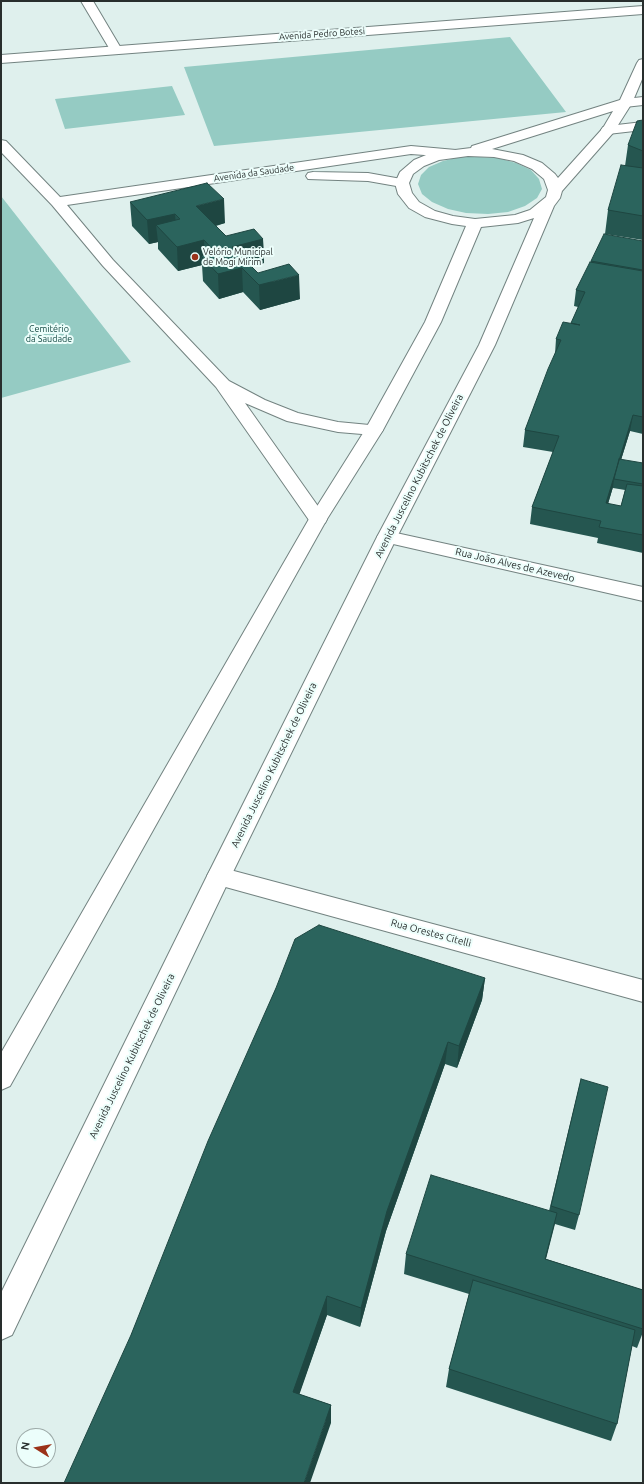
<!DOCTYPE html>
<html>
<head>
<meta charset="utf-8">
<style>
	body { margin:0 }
	#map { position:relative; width:644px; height:1484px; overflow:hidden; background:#dff0ed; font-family:Ubuntu,sans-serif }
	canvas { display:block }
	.frame { position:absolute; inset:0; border:2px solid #282e2d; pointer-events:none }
	.north { position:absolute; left:16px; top:1428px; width:40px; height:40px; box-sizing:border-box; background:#ecfefb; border:1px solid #9eaba9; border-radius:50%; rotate:281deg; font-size:11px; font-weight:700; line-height:16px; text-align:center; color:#282e2d }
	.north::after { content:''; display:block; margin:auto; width:14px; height:18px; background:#9b3219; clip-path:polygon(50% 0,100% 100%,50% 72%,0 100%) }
</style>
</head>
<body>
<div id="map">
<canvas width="644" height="1484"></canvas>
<div class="frame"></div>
<div class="north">N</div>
</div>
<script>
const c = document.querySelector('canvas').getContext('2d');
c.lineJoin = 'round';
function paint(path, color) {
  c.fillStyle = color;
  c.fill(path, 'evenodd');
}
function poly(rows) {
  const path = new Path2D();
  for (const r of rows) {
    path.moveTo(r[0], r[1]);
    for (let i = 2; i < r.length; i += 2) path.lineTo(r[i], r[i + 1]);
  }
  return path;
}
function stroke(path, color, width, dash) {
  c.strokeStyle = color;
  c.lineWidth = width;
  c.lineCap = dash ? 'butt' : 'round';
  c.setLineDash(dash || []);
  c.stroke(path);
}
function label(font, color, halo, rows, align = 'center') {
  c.font = font + ' Ubuntu,sans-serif';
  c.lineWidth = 4;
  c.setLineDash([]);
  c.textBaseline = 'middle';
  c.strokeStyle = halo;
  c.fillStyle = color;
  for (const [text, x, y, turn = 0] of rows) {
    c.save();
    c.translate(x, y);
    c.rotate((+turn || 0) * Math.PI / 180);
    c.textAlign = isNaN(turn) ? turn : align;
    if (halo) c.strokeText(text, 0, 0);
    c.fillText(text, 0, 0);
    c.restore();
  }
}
const green = poly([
	[510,37,566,112,214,146,184,67],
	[172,86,185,115,65,129,55,99],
	[460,157,479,157,498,158,516,163,531,170,539,179,542,189,537,198,525,206,508,212,488,214,466,213,448,209,432,202,422,194,418,184,421,175,429,167,443,161],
	[1,196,131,362,1,398]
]);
const minor = poly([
	[81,1,93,1,122,50,120,53,112,53,81,1],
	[643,97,643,105,625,107,620,106,618,103,620,100,625,99,643,97],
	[643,122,643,130,608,134,603,133,601,130,603,127,608,126,643,122],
	[1,140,6,141,60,197,411,146,456,150,458,153,456,156,451,157,411,154,67,205,113,260,229,381,265,400,298,413,338,422,380,426,383,430,380,434,374,435,338,432,287,421,245,403,327,519,325,523,318,525,311,523,216,387,103,266,52,205,1,152,1,140],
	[313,172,368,173,407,180,409,183,407,186,402,187,368,181,308,179,306,176,308,173,313,172],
	[387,531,643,587,643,601,380,541,377,537,380,533,387,531],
	[219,867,643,980,643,1002,211,883,207,876,211,869,219,867]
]);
const secondary = poly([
	[643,6,643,14,1,63,1,55,643,6],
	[643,59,643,77,632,103,613,133,562,191,560,198,554,206,495,345,397,537,231,876,12,1335,1,1340,1,1293,207,876,377,537,479,345,534,218,518,223,481,227,441,322,383,430,327,519,10,1086,1,1090,1,1053,309,519,365,430,425,322,466,226,452,224,425,217,409,208,398,194,395,183,400,172,414,160,431,153,471,148,472,146,620,100,637,63,639,60,643,59],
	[613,111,603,128,558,178,555,174,542,163,523,155,492,149,613,111],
	[468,156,494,157,514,161,532,169,544,179,548,190,546,197,530,210,515,215,475,219,453,216,435,211,419,202,412,193,409,183,413,174,424,166,439,160,468,156]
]);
const wall = poly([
	[643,120,643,240,605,234,608,210,625,166,628,145],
	[130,202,225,223,216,226,226,236,263,239,264,263,251,266,258,273,300,299,260,310,243,292,219,299,203,281,202,265,178,271,158,249,158,242,149,244,132,226],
	[643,241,643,434,630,431,621,460,643,483,642,486,643,486,643,553,597,543,598,538,530,524,532,507,553,452,523,447,525,430,555,354,556,339,571,324,578,307,574,306,576,290,591,261],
	[613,487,613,488,625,490,621,506,608,504],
	[485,978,482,1000,457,1068,445,1064,386,1231,360,1327,327,1315,299,1394,331,1405,331,1423,131,1335,276,988],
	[581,1079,579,1215,575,1230,555,1224,546,1259,643,1290,643,1332,637,1348,632,1346,617,1424,611,1441,446,1387,449,1369,469,1294,404,1274,406,1254,549,1211]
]);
const shadedWall = poly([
	[224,199,225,223,198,230,196,206],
	[175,214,177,238,156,225,158,242,149,244,147,220],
	[263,239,264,263,242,269,243,292,219,299,218,274,232,247],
	[204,240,205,261,201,256,202,265,178,271,177,247],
	[299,275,300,299,260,310,259,285],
	[633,415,630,431,615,479,614,479,613,487,603,520,606,503],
	[485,978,482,1000,457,1068,459,1046],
	[448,1042,445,1064,386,1231,360,1327,361,1308,387,1211],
	[557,1213,552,1233,541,1278,545,1259],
	[327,1296,327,1315,294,1410,293,1392],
	[331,1405,331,1423,310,1483,304,1483]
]);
const building = poly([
	[643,120,643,151,628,145,637,121,643,120],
	[621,165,643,168,643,216,608,210,621,165],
	[207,183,224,199,196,206,226,236,254,229,263,239,232,247,258,273,289,264,299,275,259,285,242,268,218,274,201,256,216,253,204,240,177,247,156,225,180,219,175,214,147,220,130,202,207,183],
	[604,234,643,241,643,270,591,261,604,234],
	[590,262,643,271,643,417,633,415,606,503,621,506,627,484,643,486,643,535,599,527,601,521,532,507,559,436,525,430,548,369,561,340,556,339,563,322,580,325,571,323,585,292,576,290,590,262],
	[619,459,643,463,643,484,614,479,619,459],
	[319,925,485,978,459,1046,448,1042,387,1211,361,1308,327,1296,293,1392,331,1405,304,1483,64,1483,131,1335,208,1141,276,988,295,939,319,925],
	[581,1079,608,1087,579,1215,551,1206,581,1079],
	[431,1175,557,1213,545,1259,643,1290,643,1329,406,1254,431,1175],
	[473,1280,635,1330,617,1424,449,1369,473,1280]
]);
const markers = [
	[195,257,4,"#9b3219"]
];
const farStreetnames = [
	["Avenida Pedro Botesi",322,34,-4],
	["Avenida da Saudade",254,173,-8]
];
const farPoinames = [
	["Velório Municipal",203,252],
	["de Mogi Mirim",203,262]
];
const farParknames = [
	["Cemitério",49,329],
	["da Saudade",49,339]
];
const streetNames = [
	["Avenida Juscelino Kubitschek de Oliveira",419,476,-63],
	["Rua João Alves de Azevedo",515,565,13],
	["Avenida Juscelino Kubitschek de Oliveira",274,765,-64],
	["Rua Orestes Citelli",431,933,15],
	["Avenida Juscelino Kubitschek de Oliveira",132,1056,-64]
];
paint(green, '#95cbc3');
stroke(minor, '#738381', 2);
stroke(secondary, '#738381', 2);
paint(minor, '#fff');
paint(secondary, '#fff');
paint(wall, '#255650');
paint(shadedWall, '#1e4641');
paint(building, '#2b645d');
stroke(building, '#1e4641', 1);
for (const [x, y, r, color] of markers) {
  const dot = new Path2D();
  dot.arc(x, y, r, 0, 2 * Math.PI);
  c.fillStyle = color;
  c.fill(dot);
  stroke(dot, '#ecfefb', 1.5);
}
label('9px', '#282e2d', '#ecfefb', farStreetnames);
label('9px', '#282e2d', '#ecfefb', farPoinames, 'left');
label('9px', '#144842', '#ecfefb', farParknames);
label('10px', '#282e2d', '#ecfefb', streetNames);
</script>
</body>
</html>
